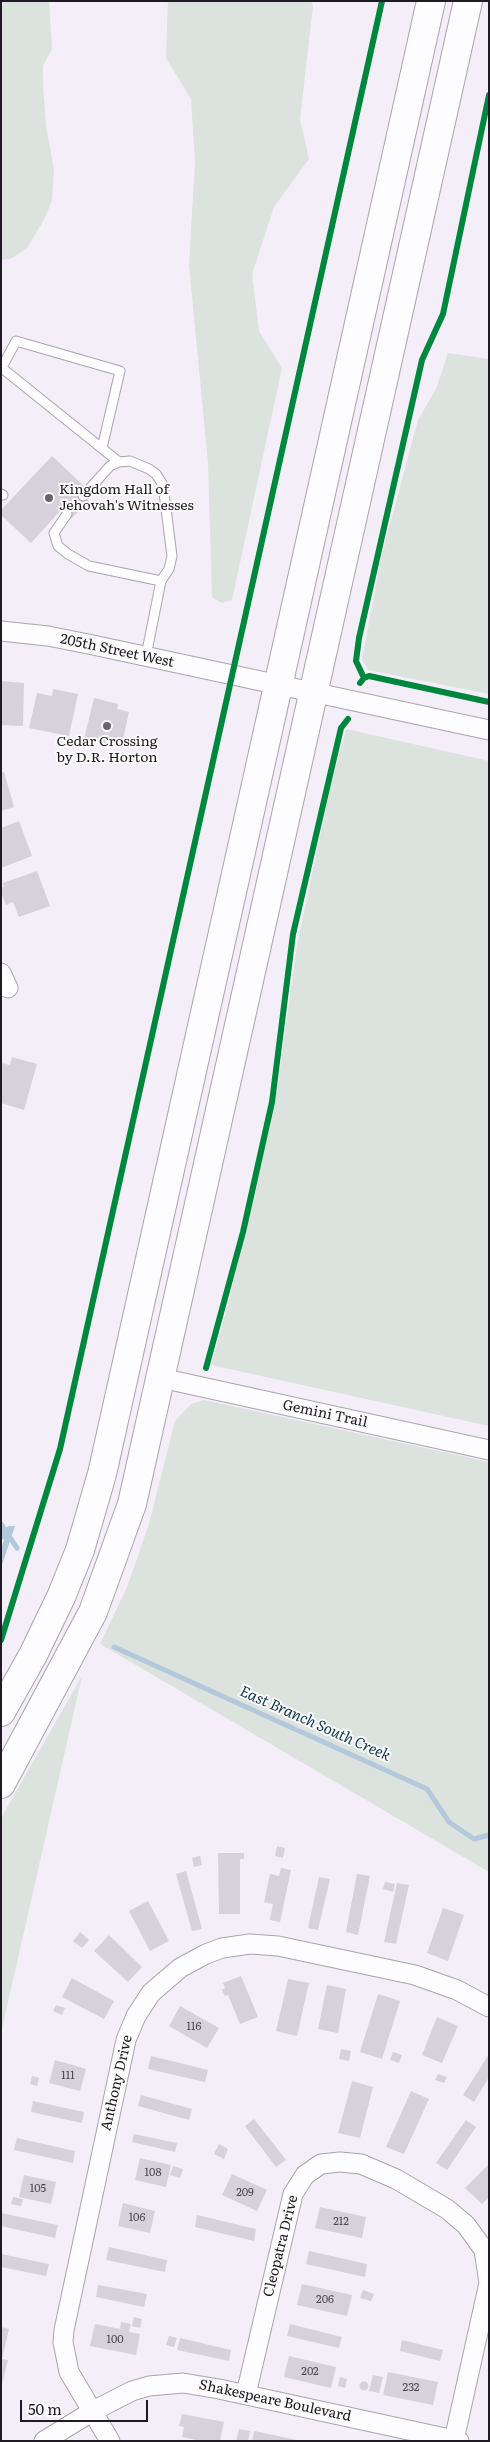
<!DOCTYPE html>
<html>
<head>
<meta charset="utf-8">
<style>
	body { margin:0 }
	#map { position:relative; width:490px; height:2442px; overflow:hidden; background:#f4eef9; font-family:Literata,serif }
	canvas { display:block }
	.frame { position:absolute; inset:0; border:2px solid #201a24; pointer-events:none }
	.scale { position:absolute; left:20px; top:2400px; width:128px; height:22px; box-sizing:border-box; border:2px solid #201a24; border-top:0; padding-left:6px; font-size:15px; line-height:18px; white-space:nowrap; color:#201a24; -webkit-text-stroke:4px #fbfbfb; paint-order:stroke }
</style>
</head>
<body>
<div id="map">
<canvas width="490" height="2442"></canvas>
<div class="frame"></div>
<div class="scale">50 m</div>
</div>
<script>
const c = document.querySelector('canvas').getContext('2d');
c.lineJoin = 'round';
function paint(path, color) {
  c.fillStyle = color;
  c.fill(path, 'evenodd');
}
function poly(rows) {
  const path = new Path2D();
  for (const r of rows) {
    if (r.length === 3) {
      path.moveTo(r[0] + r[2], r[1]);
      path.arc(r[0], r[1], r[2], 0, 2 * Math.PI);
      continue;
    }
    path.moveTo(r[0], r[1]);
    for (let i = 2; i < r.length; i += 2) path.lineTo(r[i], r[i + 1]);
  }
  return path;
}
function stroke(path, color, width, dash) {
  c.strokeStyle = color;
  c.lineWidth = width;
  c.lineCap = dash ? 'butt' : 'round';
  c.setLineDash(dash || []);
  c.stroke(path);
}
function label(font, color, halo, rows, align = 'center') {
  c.font = font + ' Literata,serif';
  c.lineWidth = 4;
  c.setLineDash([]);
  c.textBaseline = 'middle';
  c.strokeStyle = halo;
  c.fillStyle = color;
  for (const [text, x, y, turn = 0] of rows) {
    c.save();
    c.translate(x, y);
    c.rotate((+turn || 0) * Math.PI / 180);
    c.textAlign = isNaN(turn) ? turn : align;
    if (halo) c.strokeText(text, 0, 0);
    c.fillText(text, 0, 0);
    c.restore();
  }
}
const green = poly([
	[1,1,49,1,52,49,43,66,43,84,46,126,54,170,52,200,45,218,27,248,10,259,1,260],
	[168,1,311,1,313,6,300,119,309,159,274,207,252,274,259,331,282,368,232,600,222,603,212,597,208,463,189,265,195,162,191,99,166,58],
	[448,353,489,359,489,694,368,670,362,659,382,554,418,420,436,389],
	[346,729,489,761,489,1426,211,1365,228,1305,277,1090,297,945,331,785],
	[204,1400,489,1462,489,1872,100,1644,127,1587,149,1524,175,1421,191,1404],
	[82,1676,1,2033,1,1818]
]);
const water = poly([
	[9,1526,15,1526,1,1568,1,1548,4,1540,1,1538,1,1531]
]);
const stream = poly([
	[1,1524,17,1548],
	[114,1647,427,1789,449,1822,474,1839,489,1835]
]);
const building = poly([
	[52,456,84,486,78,491,89,501,72,518,62,509,31,543,1,515,1,510],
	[1,681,24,683,23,726,1,725],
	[53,689,78,694,69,736,29,728,37,693,52,696],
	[94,698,118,704,117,709,129,712,121,748,84,739],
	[4,772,14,807,1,811,1,773],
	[19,821,32,856,1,868,1,828],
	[37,871,50,906,19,917,13,902,6,905,1,892,1,888,4,887,3,883],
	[12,1057,37,1064,24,1110,1,1103,1,1063,10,1065],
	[277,1846,285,1848,283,1858,275,1856],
	[218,1853,244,1853,244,1859,240,1859,240,1914,219,1914],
	[200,1856,202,1865,194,1867,192,1858],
	[281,1868,291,1870,280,1922,270,1920,273,1904,264,1902,270,1874,279,1876],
	[186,1871,202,1929,192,1931,176,1874],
	[357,1874,370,1876,358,1935,346,1932],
	[319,1877,330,1879,318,1930,308,1928],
	[385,1882,395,1884,393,1892,383,1889],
	[397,1883,409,1885,396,1944,384,1942],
	[148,1901,169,1941,150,1951,129,1911],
	[443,1908,464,1915,448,1961,427,1953],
	[80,1932,89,1940,82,1948,73,1941],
	[109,1935,142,1967,128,1982,94,1951],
	[241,1976,258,2017,240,2024,228,1995,225,1996,222,1990,225,1988,223,1983],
	[72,1978,114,2001,104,2019,62,1997],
	[288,1979,309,1983,297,2036,276,2031],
	[327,1985,346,1989,338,2033,318,2029],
	[378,1994,400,2001,382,2059,360,2052],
	[56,2005,65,2008,62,2015,53,2011],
	[180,2006,219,2028,207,2048,169,2026],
	[437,2017,458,2026,442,2063,422,2055],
	[341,2049,351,2051,349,2061,339,2059],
	[393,2052,402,2055,399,2063,390,2060],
	[489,2054,489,2077,474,2102,463,2095],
	[151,2056,208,2070,205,2082,148,2069],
	[55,2060,86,2069,80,2091,49,2083],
	[438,2074,447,2077,444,2083,435,2080],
	[32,2076,39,2078,37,2086,30,2084],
	[352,2081,373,2087,360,2138,338,2133],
	[411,2091,429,2099,404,2154,386,2147],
	[141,2095,192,2109,189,2120,138,2106],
	[33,2101,84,2112,82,2123,31,2112],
	[254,2119,286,2160,276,2167,245,2126],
	[466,2120,476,2127,447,2170,436,2163],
	[134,2134,177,2143,175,2152,132,2142],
	[17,2138,75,2151,73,2163,14,2150],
	[219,2144,228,2149,224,2159,214,2154],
	[140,2158,171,2165,166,2187,135,2180],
	[489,2164,489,2197,482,2204,465,2188],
	[173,2166,183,2169,180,2178,170,2175],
	[232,2174,267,2190,257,2211,222,2195],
	[24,2175,56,2182,51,2204,19,2197],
	[13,2197,23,2199,21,2206,11,2204],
	[123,2203,155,2211,150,2233,118,2226],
	[320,2207,366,2217,362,2238,315,2228],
	[1,2213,58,2225,55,2238,1,2226],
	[197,2215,256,2229,254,2241,195,2227],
	[109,2247,167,2260,165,2272,106,2260],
	[309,2251,367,2264,365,2277,306,2264],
	[1,2254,49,2264,46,2276,1,2267],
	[302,2284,352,2295,347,2316,297,2305],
	[98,2285,147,2294,144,2307,96,2297],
	[363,2290,374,2294,371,2301,360,2298],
	[134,2317,142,2319,140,2328,132,2326],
	[121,2322,131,2324,129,2332,140,2334,136,2355,90,2346,95,2324,120,2329],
	[290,2324,342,2337,339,2348,287,2336],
	[1,2327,9,2329,2,2359,8,2360,2,2384],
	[169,2336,177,2338,174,2347,166,2345],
	[180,2338,231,2350,229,2361,177,2350],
	[402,2340,443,2350,440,2361,400,2351],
	[289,2356,336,2367,331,2388,284,2377],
	[388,2372,438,2382,433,2405,383,2395],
	[373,2375,383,2377,379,2393,369,2391],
	[340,2377,347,2379,345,2388,338,2386],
	[364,2386,4.5],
	[182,2414,224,2422,220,2441,202,2441,182,2437,184,2427,179,2426],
	[239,2429,250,2431,248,2441,236,2441],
	[254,2431,297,2440,297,2441,252,2441]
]);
const service = poly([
	[2,368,119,462],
	[1,369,16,341,120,371,102,448],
	[1,494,3,495],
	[83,496,110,466,119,462,130,461,149,469,156,474,163,485,172,556,169,569,161,581,146,656],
	[67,514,54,533,58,546,68,554,89,566,161,581]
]);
const minor = poly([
	[1,631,48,636,93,645,489,730],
	[1,973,8,988],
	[161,1378,489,1450],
	[246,2394,293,2194,305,2175,321,2164,340,2162,361,2164,396,2179,447,2209,466,2225,484,2250,489,2283,454,2440],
	[44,2441,93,2411,132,2391,149,2386,183,2383,219,2389,459,2441],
	[110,2441,69,2372,63,2342,64,2330,126,2040,136,2016,151,1993,180,1968,206,1954,222,1948,250,1944,278,1946,415,1975,457,1990,489,2007]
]);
const primary = poly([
	[1,1712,33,1655,61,1597,80,1550,102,1474,431,1],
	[1,1784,93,1612,132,1504,468,1]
]);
const cycleway = poly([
	[364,678,356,661,359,638,422,360,443,314,489,95],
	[360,683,364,678,369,676,489,702],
	[206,1368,243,1232,272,1102,293,934,341,728,348,719],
	[1,1640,60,1449,382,1]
]);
const markers = [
	[49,498,5,"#6a646f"],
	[107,726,5,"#6a646f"]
];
const numberNames = [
	["116",194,2027],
	["111",68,2076],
	["108",153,2173],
	["105",38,2189],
	["209",245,2193],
	["106",137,2218],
	["212",341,2222],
	["206",325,2300],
	["100",115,2340],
	["202",310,2372],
	["232",411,2388]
];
const poiNames = [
	["Kingdom Hall of",59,490],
	["Jehovah's Witnesses",59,506],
	["Cedar Crossing",107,742,"center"],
	["by D.R. Horton",107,758,"center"]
];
const streetNames = [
	["205th Street West",117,651,12],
	["Gemini Trail",325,1414,12],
	["Anthony Drive",117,2083,-77],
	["Cleopatra Drive",281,2246,-76],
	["Shakespeare Boulevard",275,2401,12]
];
const waterNames = [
	["East Branch South Creek",315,1724,24]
];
paint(green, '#dce2de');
paint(water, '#b3c8da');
stroke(stream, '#b3c8da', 5);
paint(building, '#d7d1db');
stroke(service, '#a9a4ae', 11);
stroke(minor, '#a9a4ae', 21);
stroke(primary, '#a9a4ae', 30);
stroke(service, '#fdfcfe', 9);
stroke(minor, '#fdfcfe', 19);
stroke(primary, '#fdfcfe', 28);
stroke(cycleway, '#00873e', 6);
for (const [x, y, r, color] of markers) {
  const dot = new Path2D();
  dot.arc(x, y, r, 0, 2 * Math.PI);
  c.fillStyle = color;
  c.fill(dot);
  stroke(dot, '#fbfbfb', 2);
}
label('11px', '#4e4852', null, numberNames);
label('14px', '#201a24', '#fbfbfb', poiNames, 'left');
label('14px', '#201a24', '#fbfbfb', streetNames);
label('italic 15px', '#0d394f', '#fbfbfb', waterNames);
</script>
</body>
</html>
